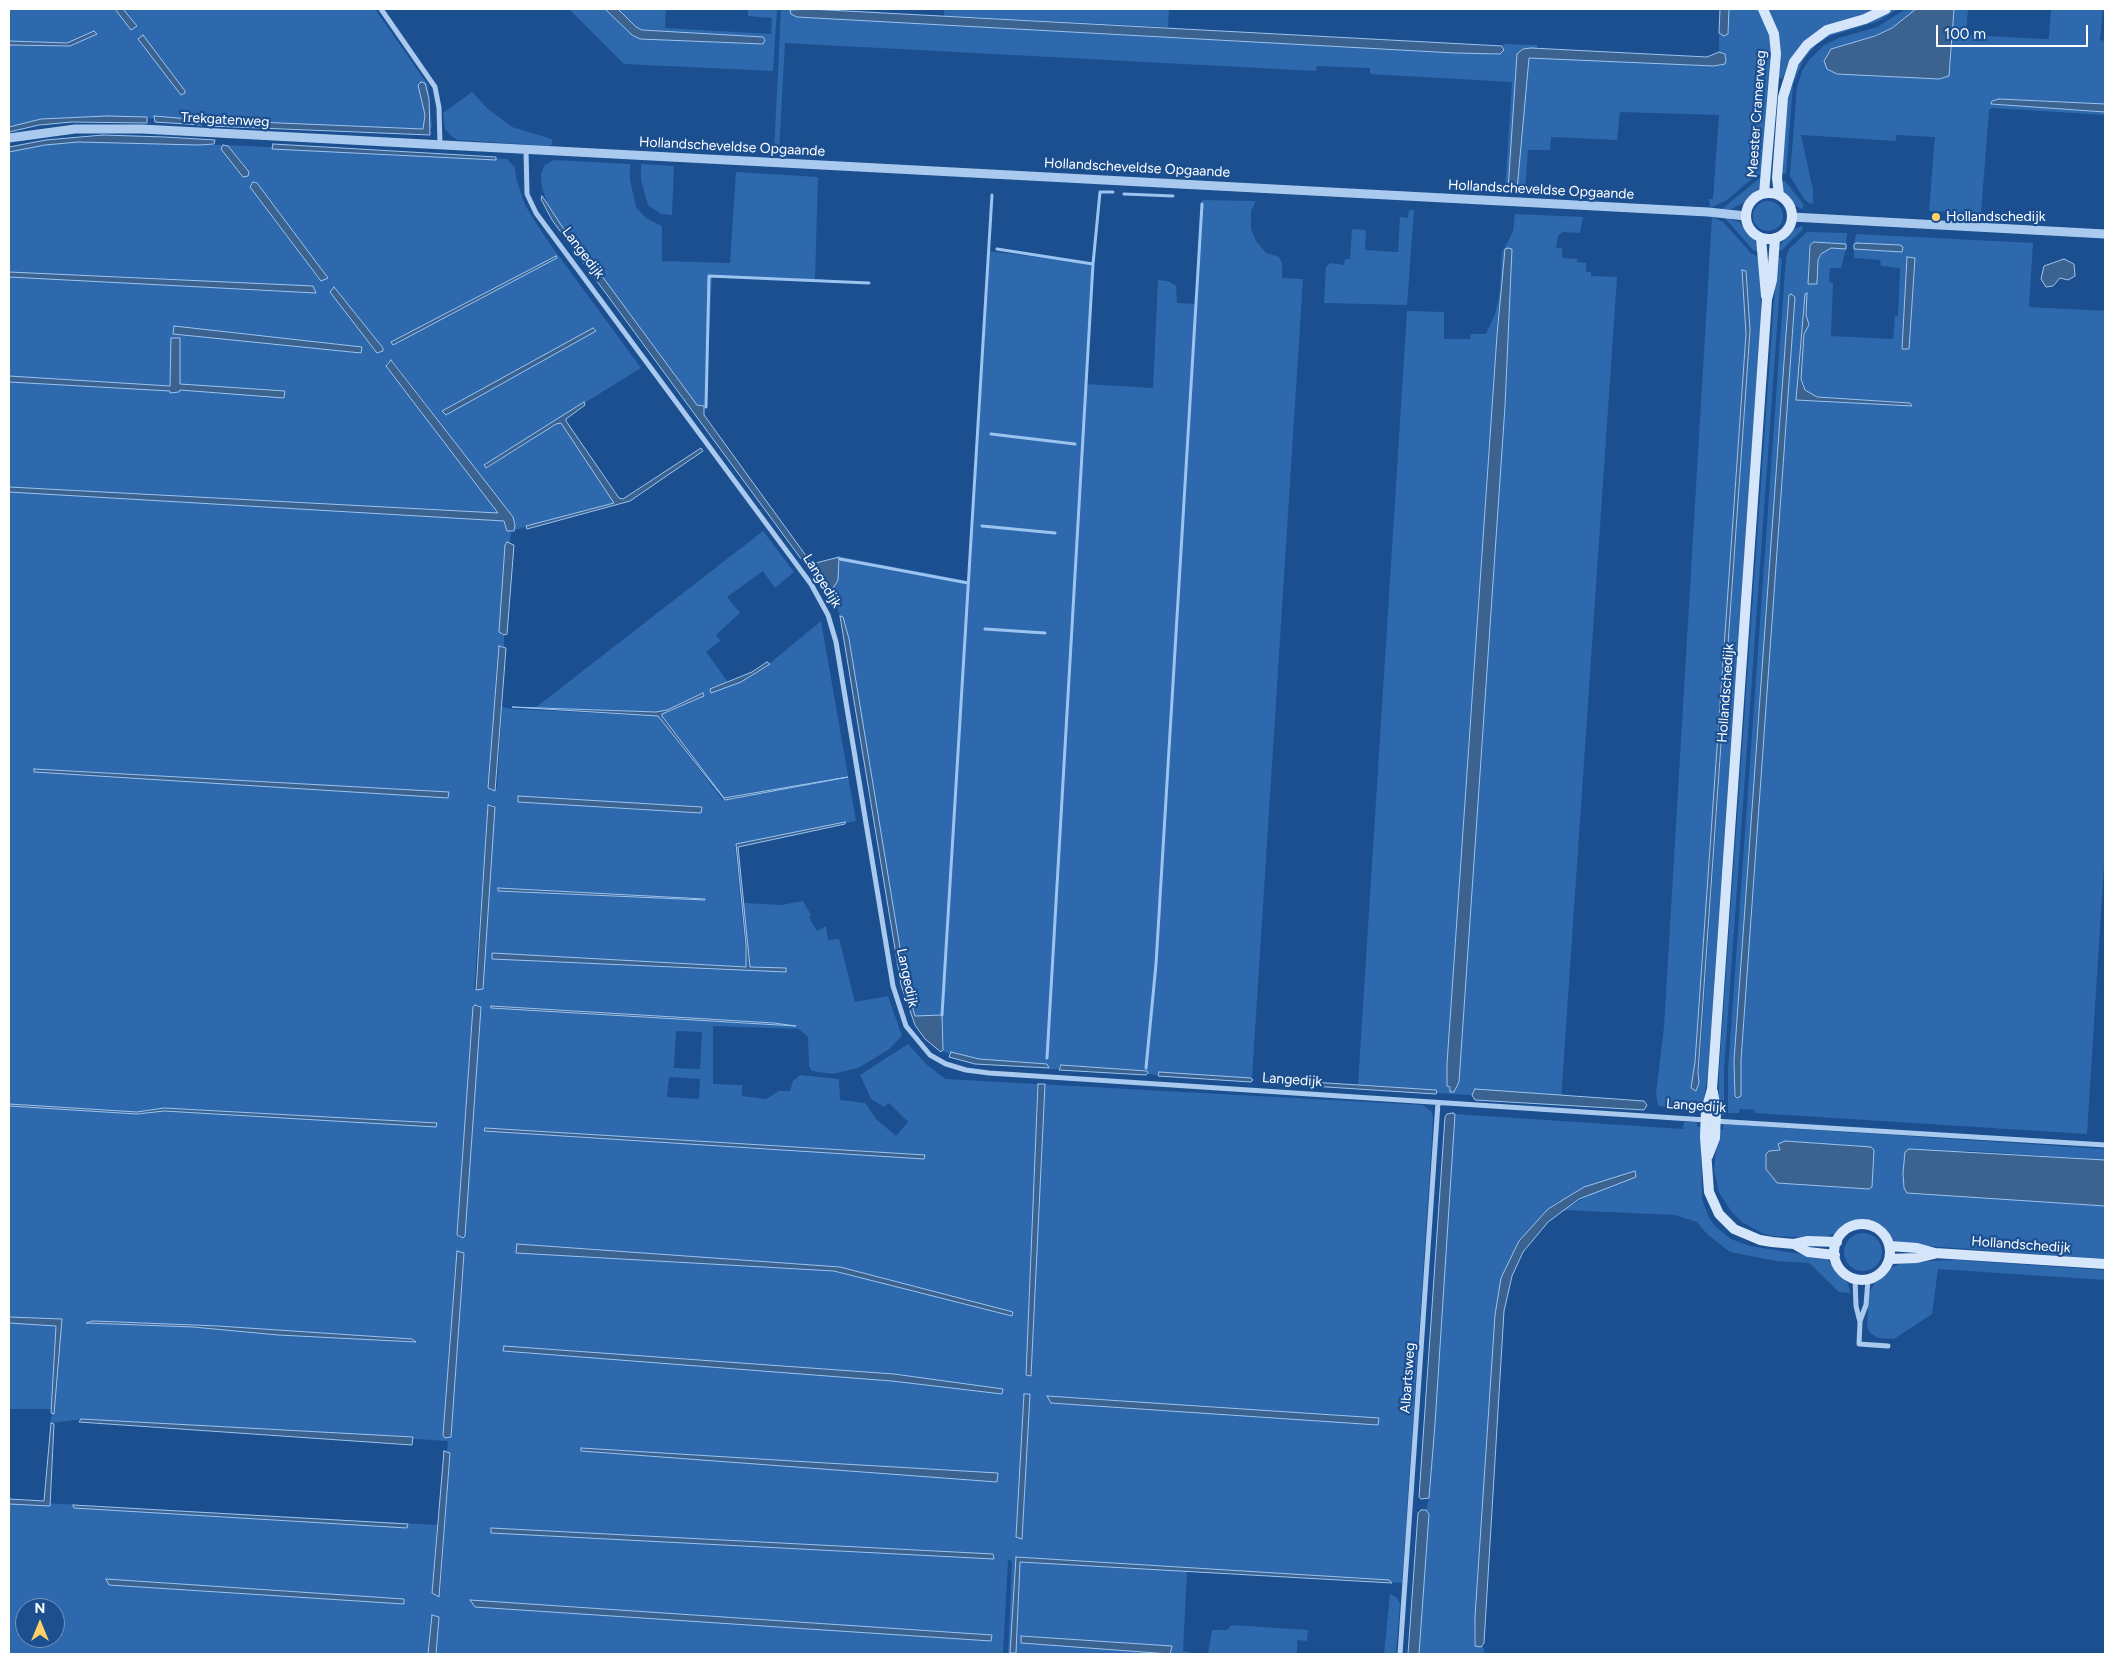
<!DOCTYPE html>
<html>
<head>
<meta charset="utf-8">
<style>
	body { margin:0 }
	#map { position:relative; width:2114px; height:1663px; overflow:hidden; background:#1b4f8f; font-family:Figtree,sans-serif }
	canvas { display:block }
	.frame { position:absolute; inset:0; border:10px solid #fff; pointer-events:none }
	.north { position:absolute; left:15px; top:1598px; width:50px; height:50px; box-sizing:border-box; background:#1b4f8f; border:1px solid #7695bc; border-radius:50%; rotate:0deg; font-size:14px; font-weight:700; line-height:20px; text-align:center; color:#fff }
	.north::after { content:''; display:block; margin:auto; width:18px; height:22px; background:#ffd166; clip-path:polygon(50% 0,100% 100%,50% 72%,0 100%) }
	.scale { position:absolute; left:1936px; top:25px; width:152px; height:22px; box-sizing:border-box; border:2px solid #fff; border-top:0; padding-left:6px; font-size:15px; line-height:18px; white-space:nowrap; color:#fff; -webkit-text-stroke:4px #1b4f8f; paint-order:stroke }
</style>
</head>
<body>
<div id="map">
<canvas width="2114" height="1663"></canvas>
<div class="frame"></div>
<div class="north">N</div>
<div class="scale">100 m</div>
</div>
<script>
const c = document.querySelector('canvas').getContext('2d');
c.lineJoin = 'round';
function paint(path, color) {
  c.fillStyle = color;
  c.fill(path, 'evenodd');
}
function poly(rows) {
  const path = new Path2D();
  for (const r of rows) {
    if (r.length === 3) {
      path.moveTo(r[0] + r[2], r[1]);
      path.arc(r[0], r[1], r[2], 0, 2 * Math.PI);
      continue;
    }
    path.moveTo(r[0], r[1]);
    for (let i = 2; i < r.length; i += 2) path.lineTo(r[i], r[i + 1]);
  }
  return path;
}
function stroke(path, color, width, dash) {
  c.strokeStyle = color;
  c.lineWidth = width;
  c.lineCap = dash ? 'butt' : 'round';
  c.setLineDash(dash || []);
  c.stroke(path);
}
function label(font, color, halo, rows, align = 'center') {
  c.font = font + ' Figtree,sans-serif';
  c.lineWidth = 4.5;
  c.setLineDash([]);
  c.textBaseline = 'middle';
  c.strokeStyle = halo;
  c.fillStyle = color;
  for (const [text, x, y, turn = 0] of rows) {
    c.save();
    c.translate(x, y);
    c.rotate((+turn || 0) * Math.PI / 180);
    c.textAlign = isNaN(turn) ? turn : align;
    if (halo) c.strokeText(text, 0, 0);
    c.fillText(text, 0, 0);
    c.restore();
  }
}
const green = poly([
	[9,9,375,9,428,85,432,127,428,131,103,116,54,119,9,126],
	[569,9,605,9,632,35,640,39,762,44,763,37,642,30,636,27,618,9,666,9,665,28,771,34,772,18,748,16,748,9,777,9,773,71,624,64],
	[781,9,792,9,790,10,797,17,1455,53,1500,54,1504,48,1503,44,1537,45,1537,49,1531,48,1517,55,1508,190,1505,190,1512,82,1370,74,1370,68,1317,66,1316,71,785,43,779,152,774,152],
	[944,9,1169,9,1168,27,944,16],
	[1729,9,1759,9,1769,32,1773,53,1763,173,1755,176,1727,200,1710,208,1709,199,1713,199,1719,115,1620,112,1617,140,1551,137,1550,150,1528,150,1525,190,1517,190,1529,57,1721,66,1723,52,1719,52,1719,33,1721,35,1728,34],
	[1767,9,1879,9,1836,24,1791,60,1782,79,1778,78,1781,60,1779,41],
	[1893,9,1898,9,1879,21,1830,36,1817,44,1804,59,1793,84,1786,174,1782,173,1786,98,1794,69,1806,51,1828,34,1884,15],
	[1906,9,1916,9,1892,28,1858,42,1837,74,1945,78,1950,73,1954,9,1968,9,1966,35,2046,39,2049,39,2049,37,2051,9,2103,9,2100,40,2105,41,2105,104,1999,99,1991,104,2105,112,2105,115,1993,108,1989,110,1981,213,1929,211,1935,137,1896,135,1896,141,1801,135,1813,190,1813,204,1809,203,1804,199,1790,176,1797,87,1802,71,1809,60,1824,45,1839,38,1877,27],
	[472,92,488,109,512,127,552,139,552,144,550,146,458,140,451,136,445,129,443,113],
	[96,140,223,145,222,146,249,172,226,145,507,159,515,168,516,178,525,205,545,237,641,368,484,465,487,468,556,424,562,423,614,501,614,503,515,530,513,517,478,472,393,361,387,363,387,366,505,521,507,531,511,532,510,543,507,543,501,635,504,635,504,646,500,646,498,649,488,788,490,790,497,789,502,707,512,709,658,716,722,799,726,800,847,777,724,798,662,716,662,714,704,696,703,693,667,710,656,712,535,708,763,531,794,572,775,588,763,571,727,597,740,613,716,635,720,641,706,652,728,682,710,689,711,693,769,664,821,621,856,821,738,845,740,871,737,846,735,846,747,967,750,967,744,903,781,905,803,901,811,915,809,918,817,931,826,926,828,940,839,939,855,1002,888,996,902,1036,888,1050,858,1068,832,1074,812,1071,809,1067,808,1037,799,1029,713,1026,713,1084,742,1085,742,1096,766,1099,779,1091,790,1091,793,1081,800,1075,839,1079,840,1100,865,1103,877,1120,896,1136,908,1122,889,1103,884,1107,871,1099,860,1075,908,1044,926,1064,945,1079,1423,1105,1431,1111,1433,1117,1431,1155,1402,1583,1187,1571,1183,1651,1191,1652,1191,1654,1008,1654,1012,1561,1008,1560,1003,1654,436,1654,439,1617,432,1615,428,1654,9,1654,9,1501,437,1525,432,1593,440,1595,450,1454,447,1452,448,1441,85,1419,51,1423,52,1409,9,1409,9,152,51,144],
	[253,182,257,183,328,278,321,281,250,187],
	[334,287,383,348,379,354,330,292],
	[489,805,494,805,476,990,474,988],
	[498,888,705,899,705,900,498,891],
	[475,1005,480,1005,463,1238,457,1235,473,1007],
	[491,1006,774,1023,796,1026,491,1008],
	[676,1031,702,1032,700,1069,674,1068],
	[669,1077,700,1079,699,1099,667,1097],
	[457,1251,464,1254,451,1437,443,1435],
	[25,1608,55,1608,55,1638,25,1638],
	[554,160,630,164,630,180,636,207,646,218,662,226,662,261,730,263,736,172,818,177,815,279,712,277,706,407,704,408,704,406,697,406,548,207,542,187,541,174,545,165],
	[641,164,674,166,672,215,661,214,648,205,641,180],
	[1760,178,1759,188,1743,203,1731,209,1722,209],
	[1785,181,1804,205,1802,209,1796,206,1784,191,1781,183],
	[1202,200,1256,201,1251,211,1251,229,1256,241,1266,253,1279,257,1282,263,1282,278,1303,279,1252,1078,1159,1072,1157,1075,1148,1074,1146,1071,1061,1065,1058,1069,1048,1069,1047,1064,979,1059,951,1052,949,1054,942,1051,942,1015,915,1016,906,984,849,639,845,624,840,616,832,590,836,584,840,559,837,556,968,581,988,251,1093,264,1085,384,1153,388,1158,280,1168,281,1176,286,1177,303,1195,304],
	[1768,216,15],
	[1409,210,1414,210,1407,305,1324,303,1326,267,1330,263,1344,265,1345,259,1350,259,1352,229,1366,230,1365,250,1398,252,1400,217,1408,218],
	[1515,214,1583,217,1580,233,1563,232,1558,236,1556,248,1562,248,1562,258,1577,259,1577,262,1586,263,1586,272,1591,272,1591,276,1617,277,1561,1100,1450,1094,1437,1093,1436,1090,1358,1085,1407,311,1444,312,1444,339,1470,339,1471,334,1486,334,1495,314,1500,292,1502,252,1513,232],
	[1508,248,1510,248,1495,545,1459,1082,1457,1087,1450,1092,1450,1087,1447,1086,1447,1064,1497,335,1505,249],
	[1712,217,1723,222,1751,253,1760,258,1761,315,1708,1072,1702,1112,1658,1106,1656,1093,1664,1027],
	[1743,270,1746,272,1750,330,1698,1088,1692,1088,1695,1062,1746,334],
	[1724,217,1739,222,1758,245,1757,252,1753,250],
	[1802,226,1803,229,1781,251,1778,249,1784,239,1793,230],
	[1807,232,1847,233,1846,244,1814,242,1809,245,1808,283,1817,284,1818,260,1825,250,1831,248,1846,249,1841,268,1830,268,1829,282,1833,283,1831,336,1893,339,1895,316,1898,316,1900,268,1881,266,1880,260,1854,258,1854,249,1902,252,1854,244,1856,234,2033,243,2029,307,2105,311,2105,849,2087,1134,1755,1113,1755,1110,1740,1109,1739,1113,1728,1113,1728,1070,1786,257,1789,249],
	[1907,258,1915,258,1909,348,1902,349],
	[1795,297,1741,1060,1741,1096,1735,1096,1734,1061,1786,334],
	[1802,381,1805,390,1817,397,1910,403,1912,405,1797,400],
	[1777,258,1782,258,1724,1070,1724,1115,1719,1115,1719,1071],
	[1455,1114,1683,1129,1684,1122,1697,1122,1697,1127,1701,1127,1702,1199,1709,1218,1716,1227,1731,1239,1750,1246,1826,1258,1847,1282,1851,1293,1839,1292,1809,1263,1776,1261,1730,1252,1707,1234,1697,1222,1675,1215,1563,1210,1591,1194,1636,1177,1559,1201,1548,1209,1519,1241,1501,1278,1487,1442,1475,1617,1474,1644,1479,1647,1483,1646,1485,1654,1419,1654,1429,1514,1426,1510,1429,1498,1435,1424],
	[1723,1124,2105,1149,2105,1160,1971,1151,1905,1152,1903,1174,1904,1188,1907,1193,2105,1206,2105,1259,1901,1244,1894,1241,1885,1229,1867,1220,1850,1222,1837,1232,1824,1238,1772,1236,1762,1233,1742,1222,1731,1211,1719,1192,1714,1170,1718,1129,1723,1130],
	[1781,1149,1872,1173,1872,1187,1869,1189,1777,1183,1769,1151],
	[1863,1252,19],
	[1958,1260,2105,1270,2105,1280,1938,1269,1932,1314,1894,1339,1878,1338,1870,1333,1867,1325,1869,1293,1875,1282,1891,1268,1903,1262],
	[1390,1594,1396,1597,1400,1603,1396,1654,1384,1654],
	[1232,1625,1308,1630,1307,1641,1297,1640,1297,1654,1208,1654,1212,1630,1227,1630]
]);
const water = poly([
	[115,9,123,9,137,26,131,30,115,9],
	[605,9,618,9,636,27,642,30,763,37,765,40,763,44,640,39,632,35,605,9],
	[809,9,1502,46,1504,50,1500,54,1455,53,797,17,791,14,790,10,809,9],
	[1720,9,1729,9,1728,34,1724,36,1719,33,1720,9],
	[1916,9,1954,9,1949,76,1939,79,1857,75,1837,74,1827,69,1824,61,1831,49,1875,36,1892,28,1916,9],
	[94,31,97,34,70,46,9,45,9,41,67,43,94,31],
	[143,35,185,91,185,93,181,95,138,39,143,35],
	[1531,48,1707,57,1719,52,1725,54,1726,60,1725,64,1714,66,1529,58,1517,190,1512,192,1508,190,1517,54,1523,49,1531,48],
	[421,82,425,83,429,99,430,135,210,126,209,120,423,129,425,115,418,85,421,82],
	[1999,99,2105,104,2105,112,1991,104,1992,101,1999,99],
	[107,116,147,117,147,123,72,122,39,125,9,132,9,127,41,119,107,116],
	[154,116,201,120,202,125,155,122,154,116],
	[103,135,165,137,215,140,214,144,199,145,78,142,45,145,9,152,9,147,46,140,103,135],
	[273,144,496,157,496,160,272,149,273,144],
	[223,145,228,146,249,172,248,176,243,177,221,149,223,145],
	[253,182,257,183,328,278,321,281,250,187,253,182],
	[542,196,575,246,599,272,697,405,704,406,704,415,812,564,839,557,838,580,832,590,835,601,832,601,552,220,541,199,542,196],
	[1814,242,1846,244,1846,249,1831,248,1821,254,1818,260,1817,284,1808,284,1810,245,1814,242],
	[1857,243,1900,245,1903,247,1902,252,1854,249,1854,244,1857,243],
	[1508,248,1512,249,1505,406,1459,1082,1454,1092,1450,1092,1450,1087,1447,1086,1447,1064,1497,335,1505,249,1508,248],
	[556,256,557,258,393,345,391,342,556,256],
	[1907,257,1915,258,1909,349,1902,349,1907,257],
	[2064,259,2074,264,2075,276,2068,280,2060,278,2053,286,2046,287,2041,279,2044,266,2064,259],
	[1742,270,1746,271,1750,330,1698,1072,1699,1083,1696,1091,1691,1088,1695,1062,1746,334,1742,270],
	[9,272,313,286,316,293,9,277,9,272],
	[334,287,383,348,383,351,377,353,330,292,334,287],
	[1807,293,1806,315,1809,325,1804,334,1801,379,1805,390,1817,397,1910,403,1912,406,1796,400,1805,294,1807,293],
	[1791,294,1795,297,1741,1060,1741,1096,1737,1098,1735,1096,1734,1061,1786,334,1789,295,1791,294],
	[174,326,362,347,361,353,173,334,174,326],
	[593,328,596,331,446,415,442,411,593,328],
	[171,338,180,338,180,384,285,391,284,398,180,390,179,392,170,393,170,391,9,382,9,376,170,386,171,338],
	[391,360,513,517,515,525,514,531,507,531,504,521,9,492,9,487,498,513,386,366,391,360],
	[584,402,585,405,566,419,566,421,619,498,623,499,701,448,703,451,630,501,527,529,526,526,614,503,561,423,556,424,486,468,484,465,584,402],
	[507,542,514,545,507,634,504,635,499,632,505,545,507,542],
	[840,616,843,617,849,639,906,984,915,1016,942,1015,943,1050,941,1052,925,1039,915,1025,901,985,840,616],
	[499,646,506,648,495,791,488,788,499,646],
	[767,662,770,664,741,682,711,693,710,689,752,672,767,662],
	[703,693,704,696,662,714,662,716,724,798,848,777,725,800,658,716,512,707,656,712,667,710,703,693],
	[34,769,449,792,448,798,34,772,34,769],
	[518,796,702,807,701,813,518,802,518,796],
	[488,805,495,807,483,989,476,990,488,805],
	[845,822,845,824,738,847,750,967,786,968,786,972,492,959,492,953,746,967,746,945,736,844,845,822],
	[498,888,705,899,705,900,498,891,498,888],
	[475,1005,481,1007,465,1236,463,1238,457,1235,473,1007,475,1005],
	[491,1006,774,1023,796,1026,491,1008,491,1006],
	[951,1052,979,1059,1047,1064,1049,1068,975,1064,949,1057,951,1052],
	[1061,1065,1147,1071,1148,1073,1146,1075,1059,1070,1061,1065],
	[1159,1072,1251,1078,1253,1080,1251,1082,1158,1076,1159,1072],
	[1265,1079,1436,1090,1437,1091,1436,1094,1264,1083,1265,1079],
	[1038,1084,1045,1084,1031,1376,1026,1375,1038,1084],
	[1475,1089,1644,1101,1647,1105,1644,1110,1475,1100,1472,1095,1475,1089],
	[9,1104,137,1112,164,1108,437,1123,436,1127,164,1111,137,1114,9,1106,9,1104],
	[1453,1113,1455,1114,1435,1424,1429,1498,1421,1499,1419,1497,1445,1117,1447,1114,1453,1113],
	[485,1128,925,1155,924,1159,484,1131,485,1128],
	[1785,1141,1871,1147,1874,1150,1872,1187,1869,1189,1777,1183,1766,1169,1766,1154,1769,1151,1780,1150,1778,1144,1785,1141],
	[1909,1149,2105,1160,2105,1206,1907,1193,1904,1188,1903,1173,1905,1152,1909,1149],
	[1635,1171,1636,1177,1579,1199,1548,1222,1523,1252,1512,1276,1504,1311,1484,1643,1481,1647,1475,1646,1475,1617,1495,1315,1501,1278,1519,1241,1548,1209,1584,1187,1635,1171],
	[517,1244,840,1267,1013,1312,1012,1316,834,1271,516,1253,517,1244],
	[457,1251,464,1253,451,1437,445,1438,443,1435,457,1251],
	[9,1317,62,1319,54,1414,51,1413,56,1326,9,1323,9,1317],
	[93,1321,218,1326,412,1339,416,1342,278,1335,193,1327,86,1323,93,1321],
	[504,1346,894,1374,1003,1389,1002,1394,892,1381,503,1351,504,1346],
	[1024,1394,1030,1394,1022,1539,1016,1537,1024,1394],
	[1047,1396,1379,1418,1378,1425,1051,1403,1047,1396],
	[81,1419,413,1437,412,1445,79,1422,81,1419],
	[51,1423,54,1424,50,1506,9,1504,9,1499,44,1501,51,1423],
	[581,1448,809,1462,998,1473,997,1482,581,1451,581,1448],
	[444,1451,450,1453,439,1597,432,1593,444,1451],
	[73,1505,408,1524,407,1528,74,1508,73,1505],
	[1421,1510,1426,1510,1429,1514,1419,1654,1408,1654,1418,1513,1421,1510],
	[491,1528,993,1554,994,1559,491,1533,491,1528],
	[1016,1557,1389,1580,1392,1583,1020,1562,1016,1653,1010,1653,1016,1557],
	[106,1579,404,1599,404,1604,109,1585,106,1579],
	[470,1600,992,1635,991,1641,475,1607,470,1600],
	[432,1615,439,1617,436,1654,428,1654,432,1615],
	[1021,1636,1172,1646,1170,1654,1021,1643,1021,1636]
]);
const stream = poly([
	[1124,194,1173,196],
	[997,249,1093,264,1047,1058],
	[1093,264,1100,192,1113,192],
	[706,407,709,276,869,283],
	[991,434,1075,444],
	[982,526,1055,533],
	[840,559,968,583],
	[985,629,1045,633],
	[942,1015,992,195],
	[1146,1068,1156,964,1202,204]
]);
const minor = poly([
	[381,9,435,87,439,108,440,145],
	[526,150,527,194,536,213,811,584,828,615,836,642,893,986,906,1026,930,1055,946,1064,966,1070,989,1073,1706,1120],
	[1714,1121,2105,1145],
	[1855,1279,1856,1306,1860,1322,1859,1344,1888,1346],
	[1860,1321,1866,1305,1868,1280],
	[1400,1654,1438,1103]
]);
const tertiary = poly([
	[9,138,75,129,142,129,1708,212,1746,216],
	[1792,217,2105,234]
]);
const secondary = poly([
	[1763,9,1774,34,1776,54,1764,193],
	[1769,216,23],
	[1779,195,1777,178,1783,97,1794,62,1807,45,1827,30,1865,19,1886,9],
	[1761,238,1766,296],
	[1775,238,1772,280,1767,299,1712,1089,1706,1110,1705,1137,1709,1192,1719,1214,1734,1229,1760,1240,1772,1242,1794,1244,1808,1241,1837,1242],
	[1708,1156,1715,1138,1716,1111,1713,1092],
	[1862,1252,28],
	[1794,1244,1808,1252,1835,1255],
	[1890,1246,1917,1248,1935,1253,2105,1264],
	[1890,1259,1917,1258,1934,1254]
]);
const markers = [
	[1936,217,5,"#ffd166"]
];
const streetNames = [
	["Meester Cramerweg",1757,114,-86],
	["Trekgatenweg",225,120,3],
	["Hollandscheveldse Opgaande",732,147,3],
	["Hollandscheveldse Opgaande",1137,168,3],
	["Hollandscheveldse Opgaande",1541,190,3],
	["Langedijk",583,253,53],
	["Langedijk",822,581,58],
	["Hollandschedijk",1726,693,-86],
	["Langedijk",907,978,78],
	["Langedijk",1292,1080,4],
	["Langedijk",1696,1106,4],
	["Hollandschedijk",2021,1245,4],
	["Albartsweg",1408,1378,-86]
];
const poiNames = [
	["Hollandschedijk",1946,217]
];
paint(green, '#2e69ad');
paint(water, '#3c6290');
stroke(water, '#9cc4f0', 1);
stroke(stream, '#9cc4f0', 3);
stroke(minor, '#a9c9ee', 5);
stroke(tertiary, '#a9c9ee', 9);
stroke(secondary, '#d6e6fa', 10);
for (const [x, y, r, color] of markers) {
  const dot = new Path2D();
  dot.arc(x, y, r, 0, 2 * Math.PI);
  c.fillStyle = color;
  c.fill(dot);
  stroke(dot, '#1b4f8f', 2);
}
label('14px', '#fff', '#1b4f8f', streetNames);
label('14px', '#fff', '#1b4f8f', poiNames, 'left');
</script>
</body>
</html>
